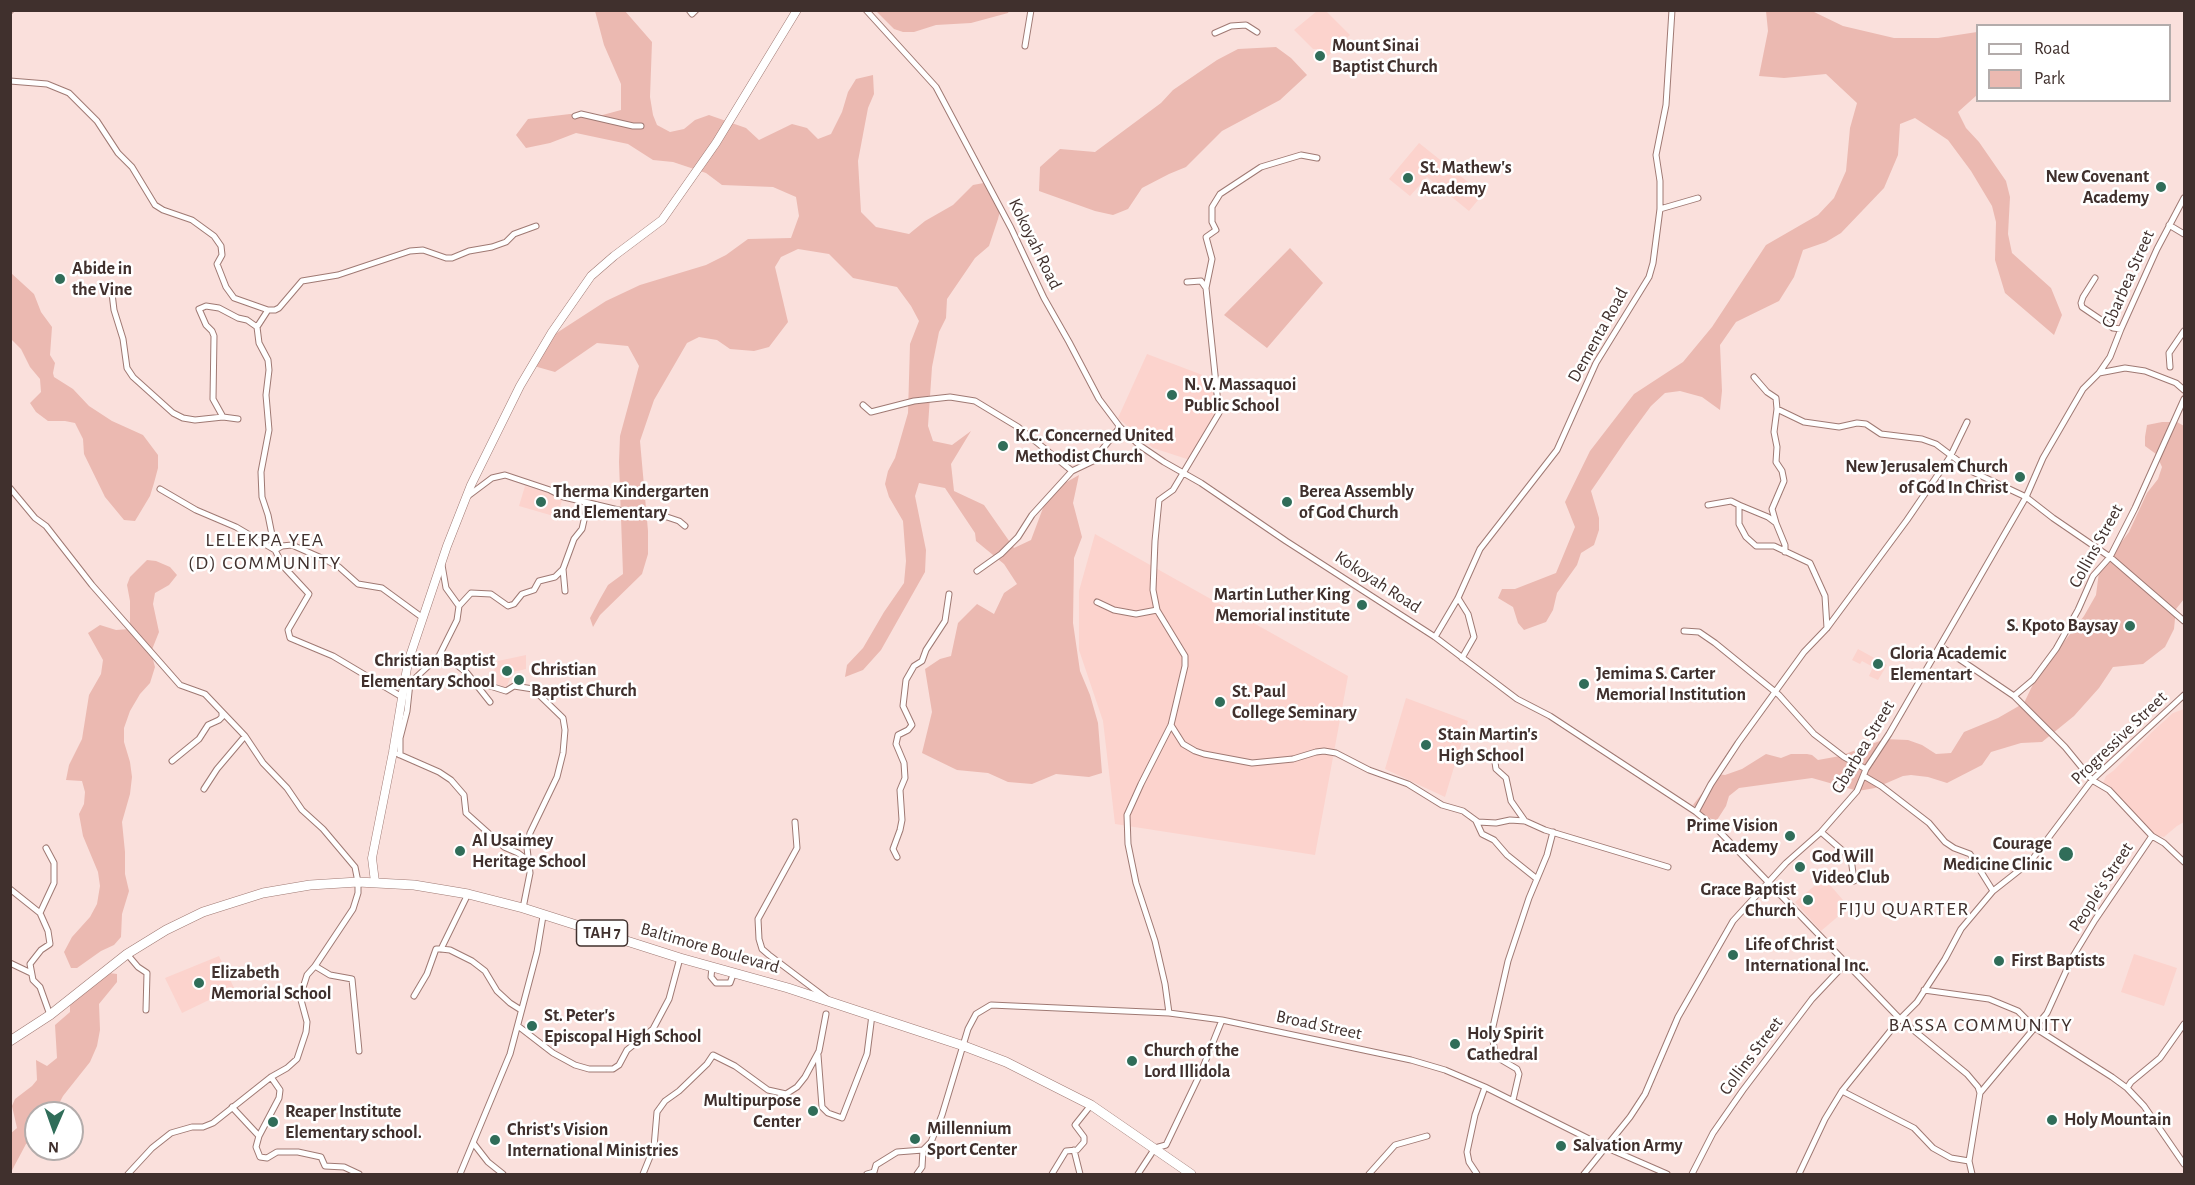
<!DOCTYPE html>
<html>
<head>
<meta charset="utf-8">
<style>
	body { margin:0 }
	#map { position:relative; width:2195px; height:1185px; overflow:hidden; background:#fae0dc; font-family:"Alegreya Sans",sans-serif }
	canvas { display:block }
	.frame { position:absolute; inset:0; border:12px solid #40302d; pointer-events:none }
	.legend { position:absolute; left:1976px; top:24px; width:195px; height:78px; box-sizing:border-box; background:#fff; border:2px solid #b3acab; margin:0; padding:8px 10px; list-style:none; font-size:18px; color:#40302d }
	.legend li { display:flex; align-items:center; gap:12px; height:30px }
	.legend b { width:30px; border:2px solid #b3acab }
	.north { position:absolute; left:24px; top:1101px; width:60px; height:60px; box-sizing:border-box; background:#fff; border:2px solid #b3acab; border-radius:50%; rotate:182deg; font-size:16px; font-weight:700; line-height:24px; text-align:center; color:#40302d }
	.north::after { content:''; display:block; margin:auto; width:21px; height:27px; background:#306d59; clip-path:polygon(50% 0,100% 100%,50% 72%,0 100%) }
</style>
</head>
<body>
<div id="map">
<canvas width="2195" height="1185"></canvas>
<div class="frame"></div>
<ul class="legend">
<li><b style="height:8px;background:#fff"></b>Road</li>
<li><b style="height:16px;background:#ebb9b1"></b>Park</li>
</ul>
<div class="north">N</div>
</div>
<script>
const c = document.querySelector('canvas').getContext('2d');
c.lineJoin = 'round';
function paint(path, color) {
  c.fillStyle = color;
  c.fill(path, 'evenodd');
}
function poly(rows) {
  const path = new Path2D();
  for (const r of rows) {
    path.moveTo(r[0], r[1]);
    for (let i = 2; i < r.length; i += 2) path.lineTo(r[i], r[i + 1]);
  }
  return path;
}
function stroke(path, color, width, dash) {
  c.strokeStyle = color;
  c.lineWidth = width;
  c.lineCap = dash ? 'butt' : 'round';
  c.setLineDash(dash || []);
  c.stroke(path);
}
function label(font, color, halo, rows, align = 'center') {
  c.font = font + ' "Alegreya Sans",sans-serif';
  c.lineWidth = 5;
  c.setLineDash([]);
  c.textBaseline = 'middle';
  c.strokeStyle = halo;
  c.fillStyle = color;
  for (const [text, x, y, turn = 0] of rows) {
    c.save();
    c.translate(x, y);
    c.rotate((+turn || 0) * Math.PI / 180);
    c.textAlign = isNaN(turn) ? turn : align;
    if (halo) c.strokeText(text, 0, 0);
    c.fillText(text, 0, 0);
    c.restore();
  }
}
const built = poly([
	[1317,11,1326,11,1350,35,1328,56,1318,49,1313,49,1294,30],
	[1419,143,1483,194,1469,211,1427,177,1410,196,1389,179],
	[1147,354,1213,379,1218,411,1190,460,1153,448,1118,418],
	[525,486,563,497,557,517,519,506],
	[1095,534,1348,676,1315,855,1115,824,1103,721,1079,650,1079,591],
	[1858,649,1887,665,1878,680,1869,676,1873,667,1862,661,1860,664,1852,660],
	[526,655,526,669,513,672,506,688,490,681,498,661],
	[1406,698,1468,721,1445,797,1385,769],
	[2184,709,2184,822,2177,826,2164,837,2154,835,2103,783,2106,776,2113,771,2152,732,2173,713],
	[1824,878,1849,907,1821,931,1795,902],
	[2134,954,2177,968,2164,1006,2121,992],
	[219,956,234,988,182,1013,165,978]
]);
const green = poly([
	[595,11,625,11,652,42,650,97,653,115,657,125,670,132,684,129,695,120,709,115,746,128,759,140,792,124,807,128,818,139,831,134,842,112,848,92,856,79,873,75,874,94,868,108,858,161,861,212,876,227,909,234,925,221,953,205,973,185,989,182,1001,207,998,219,989,246,975,258,947,299,946,318,939,332,932,367,928,426,933,441,952,445,971,431,951,464,954,491,984,505,1014,548,1031,540,1049,492,1079,475,1073,503,1082,537,1074,558,1073,623,1080,671,1090,695,1098,723,1102,773,1089,777,1056,774,1032,784,1008,782,988,773,957,770,922,753,932,712,925,669,940,659,951,656,958,623,977,604,994,614,1004,593,1017,584,1004,564,976,541,975,533,945,488,919,483,915,496,926,550,925,572,881,650,863,670,845,677,847,665,863,648,884,612,904,583,906,561,903,521,889,497,885,484,888,471,895,458,908,413,910,344,919,321,911,306,897,287,853,278,829,254,798,249,781,257,775,267,788,322,769,347,754,351,730,349,717,340,699,337,687,343,654,400,640,441,648,531,648,554,642,574,600,615,593,627,590,618,600,599,608,585,623,574,619,462,620,436,639,366,628,346,597,343,555,372,534,366,552,336,606,301,640,285,706,265,726,255,748,239,791,238,799,216,796,197,773,187,722,185,706,173,673,162,653,160,628,144,576,133,550,143,526,148,516,135,528,119,570,114,599,116,621,110,621,84,604,45],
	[876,11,1009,11,1008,13,971,23,936,25,914,32,903,32,894,29],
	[1766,11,1812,11,1843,26,1894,38,1938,38,1977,32,1977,95,1958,112,1966,128,1979,142,2006,181,2010,197,2008,234,2012,253,2051,288,2062,315,2054,335,2005,293,1995,260,1996,222,1992,206,1971,171,1948,140,1915,118,1900,124,1898,155,1884,188,1841,233,1826,242,1803,250,1794,277,1779,301,1736,322,1720,345,1722,391,1720,410,1702,397,1680,391,1665,393,1651,406,1626,440,1591,491,1599,518,1599,530,1594,545,1581,553,1577,565,1557,593,1553,610,1546,622,1524,630,1518,623,1513,607,1498,598,1502,589,1515,589,1556,573,1575,527,1565,502,1590,451,1634,394,1683,362,1712,327,1766,245,1818,215,1834,198,1846,171,1850,128,1857,103,1826,74,1784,78,1759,76,1768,31],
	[1276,47,1291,58,1307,75,1280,100,1222,131,1186,167,1169,174,1142,188,1128,209,1113,215,1095,211,1039,191,1040,167,1060,149,1095,152,1161,103,1173,90,1217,60,1238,49],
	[1290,248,1323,283,1267,348,1224,315],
	[11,273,34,294,41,312,52,327,50,355,55,363,53,373,54,377,73,389,89,406,112,421,143,435,158,455,158,468,154,483,150,496,135,521,124,520,105,497,84,454,83,439,75,423,65,421,48,421,36,412,30,403,41,392,40,379,30,367,21,349,11,339],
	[2162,422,2177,422,2184,426,2184,599,2176,609,2174,629,2165,647,2143,664,2113,667,2099,688,2074,716,2042,742,2021,743,1991,752,1982,765,1947,783,1928,777,1911,775,1903,776,1875,788,1858,791,1812,778,1739,788,1729,796,1726,806,1717,820,1707,818,1693,805,1717,774,1725,775,1742,769,1766,754,1781,758,1791,754,1807,754,1812,755,1818,760,1840,756,1885,739,1908,740,1922,745,1936,754,1951,753,1964,732,1998,718,2024,703,2036,678,2084,616,2096,595,2099,572,2129,532,2147,493,2158,479,2162,467,2156,454,2145,446,2145,437,2147,425],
	[147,560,156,561,170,567,177,575,169,585,155,593,153,604,159,632,151,652,155,667,150,683,140,694,130,711,124,728,124,742,130,762,132,777,130,794,122,822,125,852,125,874,129,891,122,914,121,937,114,945,101,951,77,968,71,968,64,952,72,937,90,917,97,904,100,886,98,872,83,836,79,814,84,804,85,792,82,781,66,780,69,765,82,739,89,695,101,674,103,660,88,633,100,625,116,630,130,629,130,601,127,585,130,577],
	[101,972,117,974,117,982,99,1004,100,1030,97,1046,90,1062,63,1096,54,1113,36,1113,36,1138,26,1144,10,1174,10,1134,17,1128,12,1106,15,1099,32,1086,37,1080,36,1060,47,1066,57,1058,55,1025,70,1012,70,996]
]);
const street = poly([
	[689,10,692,14,696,10],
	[866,10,936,87,1011,228,1044,298,1069,342,1099,399,1120,427,1139,445,1164,462,1201,483,1286,541,1435,637,1517,699,1550,716,1696,812,1718,830,1900,1019,1967,1074,1978,1087,1980,1093],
	[10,11,11,10],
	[1215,33,1231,26,1246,25,1257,32],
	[1025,46,1031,10],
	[10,81,47,84,69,93,97,121,118,153,132,167,155,205,163,210,192,220,214,236,221,246,222,255,217,264,226,287,234,298,268,310],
	[575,116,581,114,633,126,641,126],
	[2184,198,2157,249,2121,329,2110,357,2099,373,2125,368,2145,371,2176,383,2184,390],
	[1660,209,1698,198],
	[2169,225,2184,234],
	[2095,278,2083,297,2081,303,2082,307,2113,328,2121,329],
	[1187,282,1201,281,1206,288],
	[111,285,114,310,123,339,127,368,133,377,173,413,183,418,195,420,223,417,238,419],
	[2170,367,2169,353,2184,331],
	[1754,377,1767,392,1776,398,1777,409,1774,432,1777,447,1776,462,1782,471,1784,481,1772,509,1776,523],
	[863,405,871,412,914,401,950,397,975,401,1018,427,1072,471],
	[1777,409,1804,422,1839,427,1857,423,1866,424,1881,434,1922,439,1936,444,1973,472,2026,497,2053,518,2110,557,2184,621],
	[223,417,213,399,214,336,212,331,206,325,199,309,206,306,219,308,238,318,247,320,257,327],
	[10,488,35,518,46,526,92,585,180,685,205,694,245,736,263,763,287,788,302,810,323,829,355,867,358,882,358,893,353,909,315,966,330,975,352,979,359,1051],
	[160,489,196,510,236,527,275,550,282,546,292,545,326,560,339,567,358,584,382,588,423,618],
	[468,496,492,478,505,475,550,490,564,497,635,514,667,517,679,521,685,526],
	[1708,505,1731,501,1739,505,1739,524,1746,537,1756,546,1774,546,1810,563,1825,596,1827,628],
	[1739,505,1768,517,1776,523,1785,545,1785,552],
	[977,571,1001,554,1018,537,1032,515,1072,471,1093,461,1120,427],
	[565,591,563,569,574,539,582,529,587,507,586,502],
	[1458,598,1468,614,1474,637,1462,658],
	[1097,602,1114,610,1136,614,1157,610],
	[459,606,471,593,491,594,508,606,514,604,522,594,534,590,539,581,555,577,563,569],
	[1684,631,1699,632,1715,643,1779,695,1814,734,1844,757,1866,769],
	[1435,637,1458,598,1480,549,1557,450,1596,363,1649,277,1653,263,1660,209,1660,181,1656,155,1666,105,1672,10],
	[1940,646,2014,696,2065,747,2092,780,2109,790,2152,836,2164,843,2184,862],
	[439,656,457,665,467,673,490,702],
	[474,681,506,691,514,686,533,689,563,718,565,730,563,753,557,777,530,833,527,848,530,873,523,908],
	[2014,696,2033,680,2056,649,2078,610,2093,576,2110,557,2135,508,2184,399],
	[402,697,333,656,290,638,288,630,309,594,283,566,275,550,268,515,262,497,261,472,269,430,266,395,269,370,268,360,259,343,257,327,268,310,275,310,279,308,302,281,338,275,410,251,423,250,446,258,452,258,469,251,492,247,506,242,514,234,536,226],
	[1171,725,1183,744,1195,751,1204,754,1252,763,1293,759,1316,752,1324,751,1336,753,1369,770,1408,784,1442,805,1463,811,1478,822,1496,823,1510,820,1525,821,1545,830,1668,867],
	[398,754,439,772,451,780,464,795,466,813,504,847,518,853,530,862],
	[400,755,400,738,407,711,410,683,439,656,457,620,459,606,446,588,442,565],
	[1494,756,1496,769,1506,778,1511,801,1525,821],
	[172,761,199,739,208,725,219,720,222,717,222,713],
	[1864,776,1881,786,1929,823,1945,842,1954,848,1970,854,1993,891],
	[204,789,217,769,245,736],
	[1696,812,1711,784,1738,743,1804,652,1827,628,1907,520,1950,457,1967,422],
	[1476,821,1482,834,1494,840,1507,855,1537,879],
	[795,822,797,848,758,919,759,939,762,949,769,955,826,998],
	[1821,832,1851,858,1854,881],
	[897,857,893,849,900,830,902,820,900,790,905,778,904,763,896,744,898,735,908,730,912,725,903,706,906,680,914,666,922,661,926,650,945,621,949,594],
	[10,889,40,913,48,931,50,944,41,950,30,964,33,980,40,987,50,1015],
	[40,913,54,883,54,863,46,848],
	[441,949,468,894],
	[127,954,138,967,147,973,146,1010],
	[10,963,31,973],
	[712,967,711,977,716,983,730,983,734,972],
	[1924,990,1989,999,2018,1011,2035,1028,2112,1077,2127,1088,2144,1106,2184,1164],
	[414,996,427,974,436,949,441,949,450,950,472,961,485,971,497,991,510,1003,521,1010],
	[1169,1013,1165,984,1155,941,1136,883,1128,844,1127,815,1141,784,1171,725,1185,666,1185,656,1157,610,1153,590,1155,541,1159,500,1173,490,1219,413,1206,288,1212,259,1206,237,1216,230,1212,222,1212,207,1220,194,1261,167,1301,155,1317,158],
	[518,1026,553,1053,575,1065,589,1069,613,1069,619,1065,627,1050,653,1029,669,999,680,958],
	[818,1055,822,1107,828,1113,842,1118,867,1054,872,1015],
	[271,1077,280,1090,279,1098,259,1136,256,1147,260,1157,267,1158,277,1152,298,1152,321,1157,325,1166,344,1167,359,1174],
	[2127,1088,2131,1082,2160,1058,2184,1024],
	[1842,1091,1914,1128,1933,1148,1951,1158,1969,1161],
	[1513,1100,1519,1074,1517,1069,1495,1056,1492,1031,1508,961,1529,898,1547,855,1553,832],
	[232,1107,259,1136],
	[474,1144,488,1162,503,1174],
	[1074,1150,1080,1174],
	[128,1174,152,1148,171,1133,192,1127,203,1127,213,1123,271,1077,287,1068,297,1059,306,1032,307,1022,301,1000,302,991,307,975,315,966],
	[460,1174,510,1054,537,952,543,916],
	[643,1174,654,1147,657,1112,665,1101,679,1091,707,1064,713,1055,735,1066,768,1090,786,1094,797,1087,805,1077,819,1051,826,1014],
	[867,1174,874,1172,876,1165,897,1152,923,1150],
	[917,1174,922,1167,923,1150,931,1142,942,1115,968,1029,976,1014,991,1005,1169,1013,1222,1020,1411,1060,1445,1070,1485,1087,1605,1147,1667,1174],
	[1052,1174,1066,1151,1077,1150,1084,1142,1084,1137,1075,1125,1091,1105],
	[1138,1174,1155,1148,1166,1145,1201,1072,1222,1020],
	[1369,1174,1395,1145,1427,1136],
	[1477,1174,1469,1162,1467,1152,1475,1115,1485,1087],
	[1584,1174,1630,1117,1645,1094,1678,1017,1733,921,1786,863,1821,832,1857,791,1866,769,1889,734,2026,497,2043,458,2083,389,2099,373],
	[1692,1174,1713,1133,1743,1090,1812,999,1845,964],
	[1799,1174,1825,1119,1842,1091,1900,1019,1917,1002,1945,959,1961,929,1993,891,2031,861,2092,780,2184,695],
	[1972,1174,1969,1161,1980,1093,2047,1013,2072,958,2095,920,2152,836]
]);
const primary = poly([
	[375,882,372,858,393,752,408,662,447,546,471,485,520,386,552,332,591,276,614,256,662,220,716,143,797,10]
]);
const highway = poly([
	[10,1041,50,1015,127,954,166,930,203,912,263,893,310,885,358,882,414,885,468,894,523,908,680,958,788,988,964,1046,1006,1062,1091,1105,1191,1174]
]);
const markers = [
	[1320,56,6,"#306d59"],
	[1408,178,6,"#306d59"],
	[2161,187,6,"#306d59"],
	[60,279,6,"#306d59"],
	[1172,395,6,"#306d59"],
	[1003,446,6,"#306d59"],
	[2020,477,6,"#306d59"],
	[541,502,6,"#306d59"],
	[1287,502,6,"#306d59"],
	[1362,605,6,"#306d59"],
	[2130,626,6,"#306d59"],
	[1878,664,6,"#306d59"],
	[507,671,6,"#306d59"],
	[519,680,6,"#306d59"],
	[1584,684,6,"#306d59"],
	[1220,702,6,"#306d59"],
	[1426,745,6,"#306d59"],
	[1790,836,6,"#306d59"],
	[460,851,6,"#306d59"],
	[2066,854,8,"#306d59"],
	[1800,867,6,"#306d59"],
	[1808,900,6,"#306d59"],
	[1733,955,6,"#306d59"],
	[1999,961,6,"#306d59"],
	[199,983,6,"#306d59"],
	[532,1026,6,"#306d59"],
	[1455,1044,6,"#306d59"],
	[1132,1061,6,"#306d59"],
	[813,1111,6,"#306d59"],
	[2052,1120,6,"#306d59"],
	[273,1122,6,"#306d59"],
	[915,1139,6,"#306d59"],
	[495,1140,6,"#306d59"],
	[1561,1146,6,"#306d59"]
];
const shields = [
	[602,933,51]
];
const shieldNames = [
	["TAH 7",602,933]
];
const poiNames = [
	["Mount Sinai",1332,46],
	["Baptist Church",1332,67],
	["St. Mathew's",1420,168],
	["Academy",1420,189],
	["New Covenant",2149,177,"right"],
	["Academy",2149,198,"right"],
	["Abide in",72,269],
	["the Vine",72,290],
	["N. V. Massaquoi",1184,385],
	["Public School",1184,406],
	["K.C. Concerned United",1015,436],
	["Methodist Church",1015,457],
	["New Jerusalem Church",2008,467,"right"],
	["of God In Christ",2008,488,"right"],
	["Therma Kindergarten",553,492],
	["and Elementary",553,513],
	["Berea Assembly",1299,492],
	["of God Church",1299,513],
	["Martin Luther King",1350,595,"right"],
	["Memorial institute",1350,616,"right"],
	["S. Kpoto Baysay",2118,626,"right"],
	["Gloria Academic",1890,654],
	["Elementart",1890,675],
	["Christian Baptist",495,661,"right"],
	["Elementary School",495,682,"right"],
	["Christian",531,670],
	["Baptist Church",531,691],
	["Jemima S. Carter",1596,674],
	["Memorial Institution",1596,695],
	["St. Paul",1232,692],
	["College Seminary",1232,713],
	["Stain Martin's",1438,735],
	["High School",1438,756],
	["Prime Vision",1778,826,"right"],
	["Academy",1778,847,"right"],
	["Al Usaimey",472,841],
	["Heritage School",472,862],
	["Courage",2052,844,"right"],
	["Medicine Clinic",2052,865,"right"],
	["God Will",1812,857],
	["Video Club",1812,878],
	["Grace Baptist",1796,890,"right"],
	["Church",1796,911,"right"],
	["Life of Christ",1745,945],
	["International Inc.",1745,966],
	["First Baptists",2011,961],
	["Elizabeth",211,973],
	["Memorial School",211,994],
	["St. Peter's",544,1016],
	["Episcopal High School",544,1037],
	["Holy Spirit",1467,1034],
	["Cathedral",1467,1055],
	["Church of the",1144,1051],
	["Lord Illidola",1144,1072],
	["Multipurpose",801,1101,"right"],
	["Center",801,1122,"right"],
	["Reaper Institute",285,1112],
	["Elementary school.",285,1133],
	["Holy Mountain",2064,1120],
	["Millennium",927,1129],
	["Sport Center",927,1150],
	["Christ's Vision",507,1130],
	["International Ministries",507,1151],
	["Salvation Army",1573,1146]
];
const streetNames = [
	["Kokoyah Road",1035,244,64],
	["Gbarbea Street",2128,279,-66],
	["Dementa Road",1598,335,-61],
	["Collins Street",2096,546,-61],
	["Kokoyah Road",1378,582,33],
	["Progressive Street",2119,738,-44],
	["Gbarbea Street",1863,747,-59],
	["People's Street",2101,887,-57],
	["Baltimore Boulevard",710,948,16],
	["Broad Street",1319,1025,12],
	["Collins Street",1751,1056,-53]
];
const neighbourhoodNames = [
	["LELEKPA YEA",265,540],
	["(D) COMMUNITY",265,563],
	["FIJU QUARTER",1904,909],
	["BASSA COMMUNITY",1981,1025]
];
paint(built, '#fcd3cd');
paint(green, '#ebb9b1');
stroke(street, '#9f7973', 7);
stroke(primary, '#9f7973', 9);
stroke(highway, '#9f7973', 10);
stroke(street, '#fff', 5);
stroke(primary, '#fff', 8);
stroke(highway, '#fff', 9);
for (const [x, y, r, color] of markers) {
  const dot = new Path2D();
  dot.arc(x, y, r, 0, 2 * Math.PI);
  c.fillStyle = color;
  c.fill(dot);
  stroke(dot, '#fff', 2);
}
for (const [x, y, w] of shields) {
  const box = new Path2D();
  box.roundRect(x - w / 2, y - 13, w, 26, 4.5);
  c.fillStyle = '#fff';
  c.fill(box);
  stroke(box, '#40302d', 1.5);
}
label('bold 16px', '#40302d', null, shieldNames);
label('bold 18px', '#40302d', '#fff', poiNames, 'left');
label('18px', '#40302d', '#fff', streetNames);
c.letterSpacing = '1.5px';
label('20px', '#40302d', '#fff', neighbourhoodNames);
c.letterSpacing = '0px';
</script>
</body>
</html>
